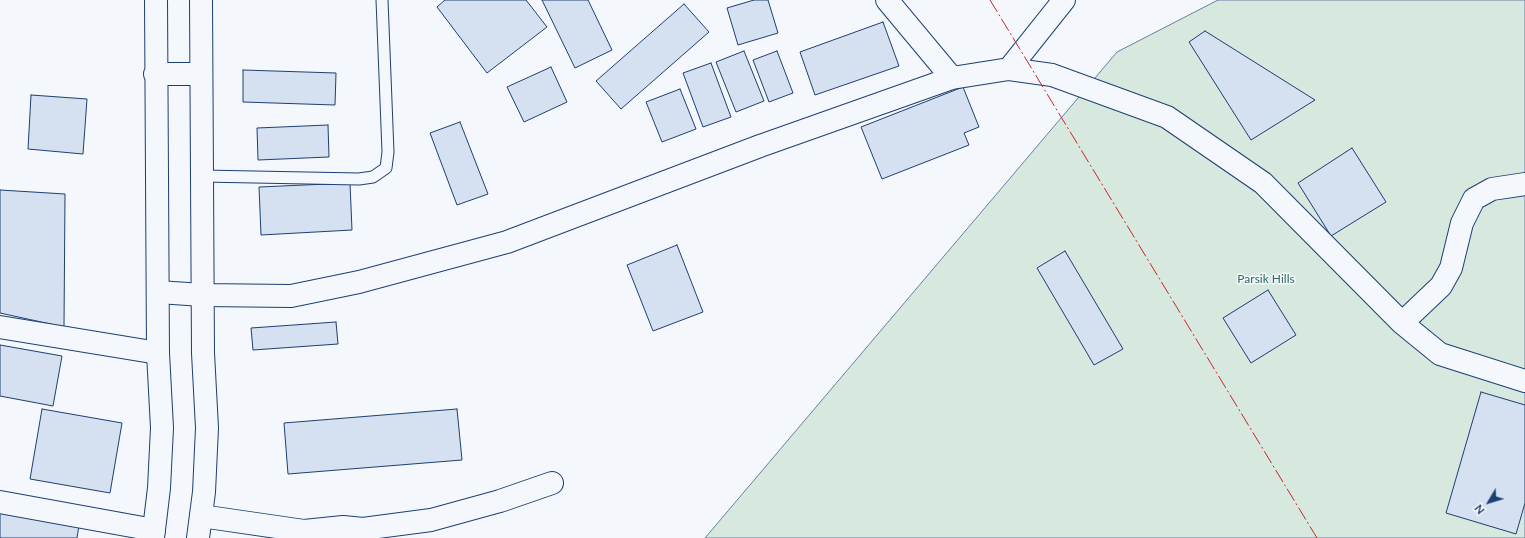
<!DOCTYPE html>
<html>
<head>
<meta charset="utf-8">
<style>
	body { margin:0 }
	#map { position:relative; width:1525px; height:538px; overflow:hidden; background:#f4f7fb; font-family:Lato,sans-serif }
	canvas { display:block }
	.north { position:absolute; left:1469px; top:482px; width:40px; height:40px; -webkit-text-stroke:3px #f4f7fb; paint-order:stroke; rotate:232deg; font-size:11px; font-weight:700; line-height:16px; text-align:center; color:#1d3f73 }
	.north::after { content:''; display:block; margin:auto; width:14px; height:18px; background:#1d3f73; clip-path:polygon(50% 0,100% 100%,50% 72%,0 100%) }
</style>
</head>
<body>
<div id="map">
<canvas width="1525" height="538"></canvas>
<div class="north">N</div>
</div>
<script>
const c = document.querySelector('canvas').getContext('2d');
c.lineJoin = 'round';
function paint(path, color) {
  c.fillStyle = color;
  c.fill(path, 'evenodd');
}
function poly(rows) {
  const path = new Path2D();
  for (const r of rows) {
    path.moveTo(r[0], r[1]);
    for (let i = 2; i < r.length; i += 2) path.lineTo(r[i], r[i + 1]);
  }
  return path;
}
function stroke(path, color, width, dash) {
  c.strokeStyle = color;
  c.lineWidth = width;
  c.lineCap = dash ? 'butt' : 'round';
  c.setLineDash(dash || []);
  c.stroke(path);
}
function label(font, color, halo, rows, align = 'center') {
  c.font = font + ' Lato,sans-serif';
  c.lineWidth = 3;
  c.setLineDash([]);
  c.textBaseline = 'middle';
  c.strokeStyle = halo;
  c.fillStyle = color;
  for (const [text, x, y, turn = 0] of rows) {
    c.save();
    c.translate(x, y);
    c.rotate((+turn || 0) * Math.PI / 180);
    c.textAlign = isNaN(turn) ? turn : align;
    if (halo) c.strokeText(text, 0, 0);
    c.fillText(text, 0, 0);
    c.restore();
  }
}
const green = poly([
	[1218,0,1525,0,1525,538,705,538,1117,52,1218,0]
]);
const building = poly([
	[445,0,526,0,547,27,487,73,437,7,445,0],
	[542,0,588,0,612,50,575,68,542,0],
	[754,0,768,0,778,33,738,45,727,8,754,0],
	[684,4,709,32,621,109,596,81,684,4],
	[883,22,899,66,815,95,800,52,883,22],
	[1205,31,1315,100,1251,140,1189,42,1205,31],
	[744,51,764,101,736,112,716,62,744,51],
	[777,51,793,93,769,102,753,60,777,51],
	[711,63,731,117,703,127,683,73,711,63],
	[551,67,567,102,524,122,507,87,551,67],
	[243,70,336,73,335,105,243,102,243,70],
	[963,87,979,127,964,133,969,145,882,179,861,127,963,87],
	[680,89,696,129,662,142,646,102,680,89],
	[31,95,87,99,83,154,28,149,31,95],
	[460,122,488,194,457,205,430,133,460,122],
	[328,125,329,157,258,160,257,128,328,125],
	[1352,148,1386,202,1331,236,1298,183,1352,148],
	[350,183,352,230,261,235,259,187,350,183],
	[0,190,65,194,64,327,0,313,0,190],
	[677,245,703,312,653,331,627,265,677,245],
	[1065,251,1123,349,1094,365,1037,268,1065,251],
	[1268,290,1296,335,1251,363,1223,318,1268,290],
	[336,322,338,344,253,350,251,328,336,322],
	[0,345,62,356,53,406,0,396,0,345],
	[1481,392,1525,405,1525,503,1516,534,1446,513,1481,392],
	[42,409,122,423,110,493,30,479,42,409],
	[457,409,462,460,288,474,284,423,457,409],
	[0,509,79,525,77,538,0,538,0,509]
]);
const service = poly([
	[202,176,359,179,373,177,386,168,388,152,382,0]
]);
const minor = poly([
	[887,0,952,78],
	[1009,69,1064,0],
	[158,292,203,295,291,296,359,282,507,242,760,146,952,78,1009,69,1052,75,1167,117,1263,183,1402,323,1440,354,1525,381],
	[1402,323,1441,286,1451,268,1462,223,1474,199,1492,189,1525,184],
	[0,327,158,353],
	[0,502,154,530],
	[201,516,304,531,343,527,363,529,431,520,500,501,552,483]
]);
const trunk = poly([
	[155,74,201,74],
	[153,538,159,488,162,428,158,353,156,0],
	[198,538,204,492,207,428,203,353,201,0]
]);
const power = poly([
	[990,0,1317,538]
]);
const parkNames = [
	["Parsik Hills",1266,279]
];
paint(green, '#d7e8df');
stroke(green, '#687fa3', 1);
paint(building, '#d5e0f0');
stroke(building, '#1d3f73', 1);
stroke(service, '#1d3f73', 13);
stroke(minor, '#1d3f73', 24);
stroke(trunk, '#1d3f73', 24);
stroke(service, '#f4f7fb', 11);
stroke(minor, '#f4f7fb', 22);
stroke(trunk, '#f4f7fb', 22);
stroke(power, '#c62828', 1, [14, 3, 2, 3]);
label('12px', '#2c6c60', '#f4f7fb', parkNames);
</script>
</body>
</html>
